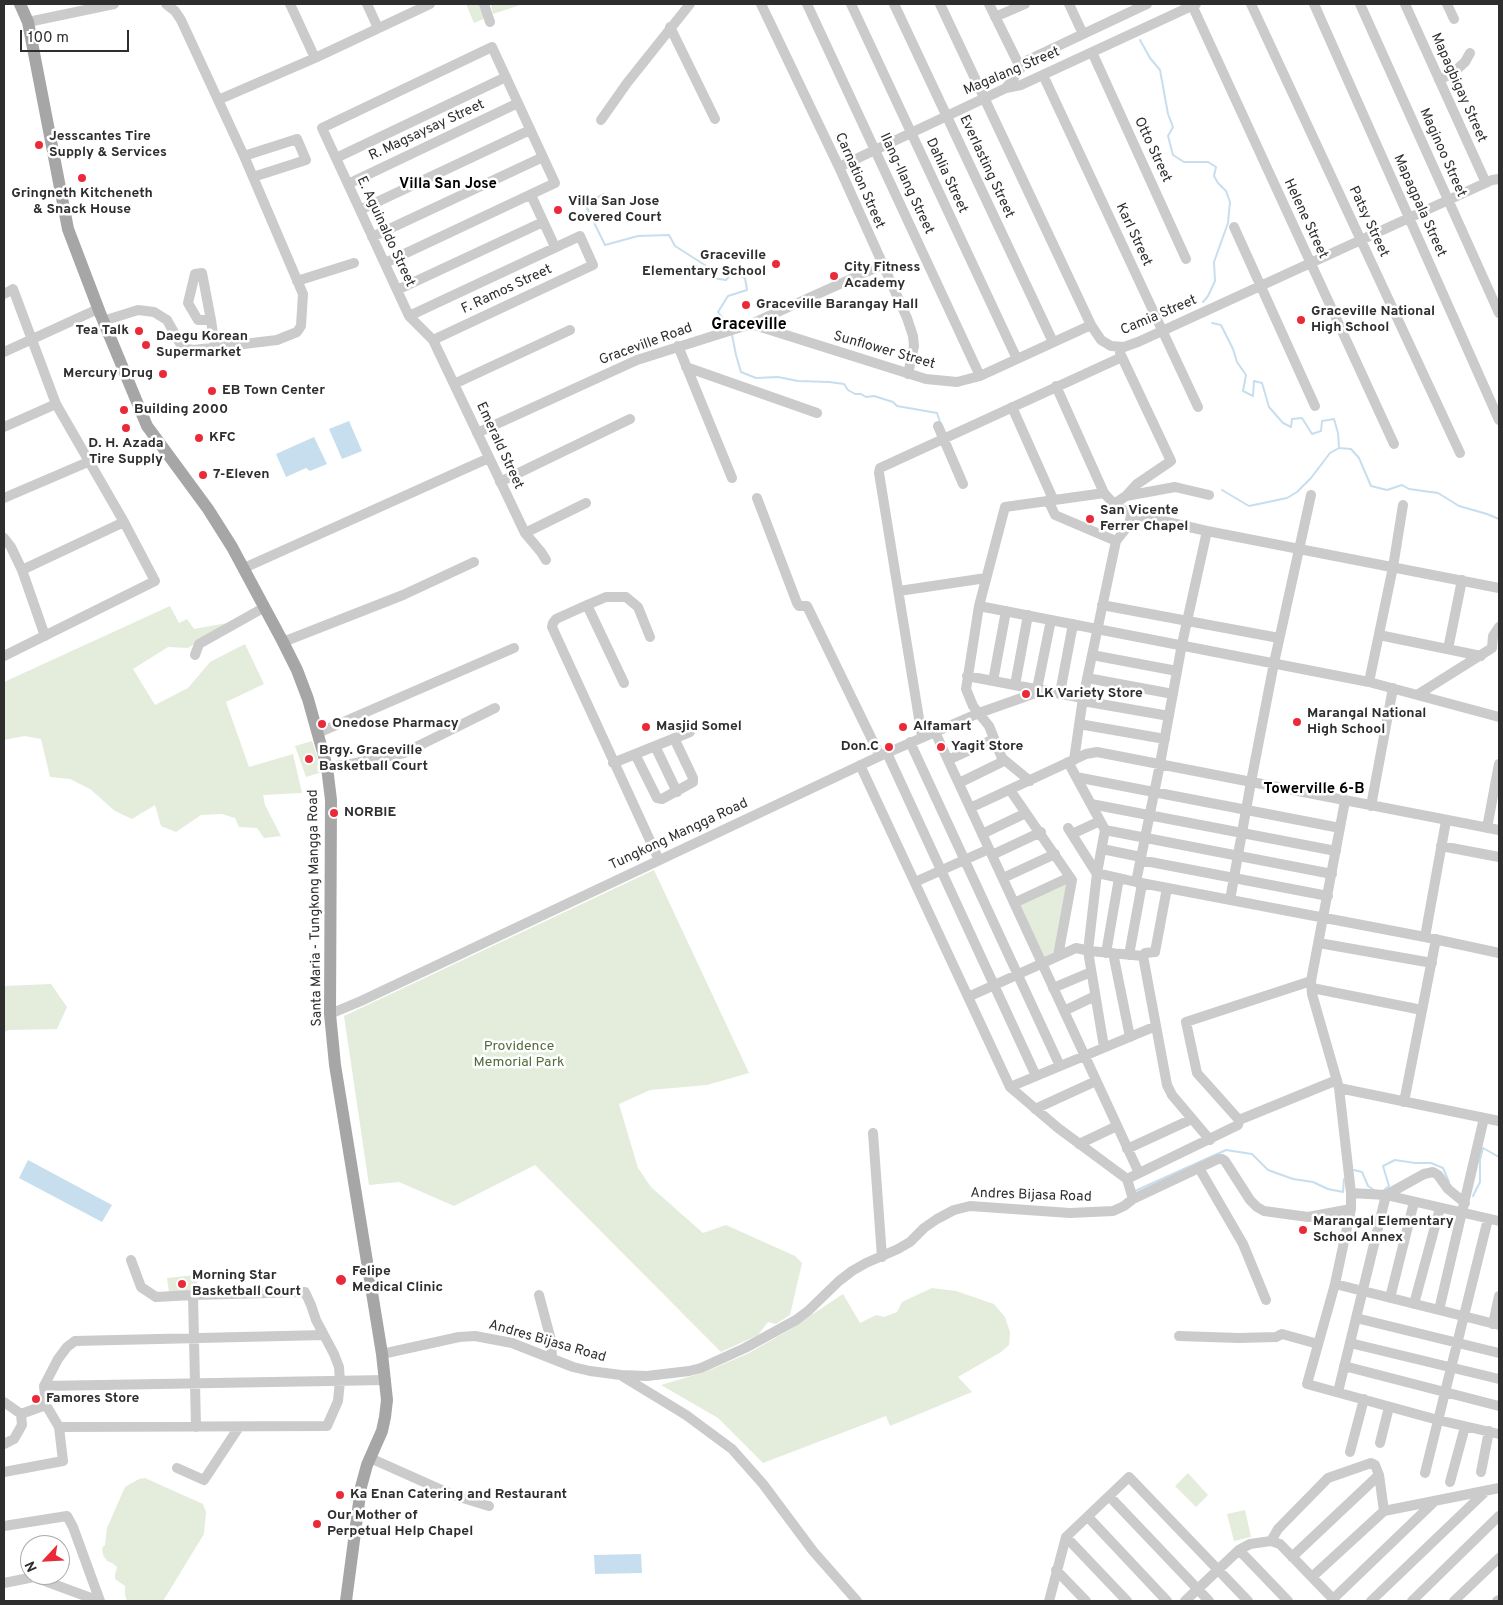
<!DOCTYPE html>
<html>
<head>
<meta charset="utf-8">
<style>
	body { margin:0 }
	#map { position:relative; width:1503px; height:1605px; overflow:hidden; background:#fff; font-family:Overpass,sans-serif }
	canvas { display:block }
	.frame { position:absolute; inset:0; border:5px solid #2e2e2e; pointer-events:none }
	.north { position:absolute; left:20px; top:1535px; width:50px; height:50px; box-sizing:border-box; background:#fff; border:1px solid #ababab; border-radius:50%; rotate:245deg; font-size:14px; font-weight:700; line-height:20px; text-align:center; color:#2e2e2e }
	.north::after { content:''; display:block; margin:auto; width:18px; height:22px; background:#eb2a39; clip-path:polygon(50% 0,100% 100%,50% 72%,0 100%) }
	.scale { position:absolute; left:20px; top:30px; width:109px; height:22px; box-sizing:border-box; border:2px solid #2e2e2e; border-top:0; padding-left:6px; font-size:15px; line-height:18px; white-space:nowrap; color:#2e2e2e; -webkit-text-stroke:4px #fff; paint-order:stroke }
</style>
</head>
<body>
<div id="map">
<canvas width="1503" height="1605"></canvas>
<div class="frame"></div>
<div class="north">N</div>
<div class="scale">100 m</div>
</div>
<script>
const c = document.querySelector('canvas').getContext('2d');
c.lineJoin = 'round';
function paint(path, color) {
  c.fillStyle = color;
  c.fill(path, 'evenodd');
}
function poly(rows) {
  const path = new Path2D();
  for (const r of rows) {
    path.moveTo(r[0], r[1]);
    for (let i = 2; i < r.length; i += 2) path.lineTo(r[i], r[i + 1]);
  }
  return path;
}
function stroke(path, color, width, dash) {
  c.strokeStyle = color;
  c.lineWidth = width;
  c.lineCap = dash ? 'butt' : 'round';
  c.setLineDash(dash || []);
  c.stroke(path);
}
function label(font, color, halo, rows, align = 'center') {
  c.font = font + ' Overpass,sans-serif';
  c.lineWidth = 5;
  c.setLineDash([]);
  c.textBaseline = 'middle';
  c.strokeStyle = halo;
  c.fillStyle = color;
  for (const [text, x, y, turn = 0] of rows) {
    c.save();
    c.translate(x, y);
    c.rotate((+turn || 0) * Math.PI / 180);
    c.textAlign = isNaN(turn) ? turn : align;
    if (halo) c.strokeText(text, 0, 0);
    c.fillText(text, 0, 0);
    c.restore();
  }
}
const green = poly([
	[466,4,480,4,486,18,474,23],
	[491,4,523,4,493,14],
	[170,606,179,623,187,619,194,629,227,623,188,648,168,647,133,669,155,705,188,688,210,662,245,644,264,684,226,702,249,767,293,754,302,793,263,795,265,805,281,836,264,838,257,828,239,827,235,818,222,814,201,815,176,832,161,826,155,805,132,819,115,811,90,789,70,779,50,777,41,739,25,736,4,740,4,682],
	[312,741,322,772,306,777,295,746],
	[654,870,749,1073,707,1085,650,1090,619,1104,638,1168,651,1187,703,1233,726,1225,795,1256,802,1263,790,1315,776,1324,768,1322,758,1335,721,1352,535,1165,454,1206,399,1182,369,1185,344,1016],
	[1069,878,1055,955,1045,959,1018,902],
	[51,984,67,1007,57,1029,9,1030,4,1032,4,986],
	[196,1275,198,1290,169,1292,167,1278],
	[932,1288,956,1291,994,1304,1005,1317,1010,1332,1009,1345,1001,1352,958,1377,972,1392,890,1426,886,1416,763,1463,718,1418,661,1385,705,1372,749,1353,789,1330,843,1294,860,1323,876,1315,884,1317,897,1312,902,1302],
	[1188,1473,1208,1495,1196,1507,1175,1486],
	[145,1478,203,1504,206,1512,204,1534,163,1601,127,1601,125,1595,125,1586,115,1579,115,1575,117,1567,112,1563,107,1561,103,1555,102,1548,105,1545,107,1528,125,1487,139,1479],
	[1245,1510,1251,1537,1234,1541,1227,1514]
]);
const water = poly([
	[349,421,362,451,342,459,329,429],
	[314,437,327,464,310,471,306,468,286,477,276,454],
	[28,1160,112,1205,102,1222,19,1178],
	[641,1554,642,1573,595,1574,594,1555]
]);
const stream = poly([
	[1140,40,1150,58,1160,70,1168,114,1173,127,1168,136,1173,155,1184,162,1208,162,1216,167,1214,176,1218,183,1226,191,1230,202,1228,223,1214,262,1215,281,1208,296,1203,302],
	[604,194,585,204,605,245,638,236,669,235,675,246,708,267,713,278,726,280,732,273,745,278,747,290,728,296,718,312,728,325],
	[1212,323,1221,325,1233,349,1237,362,1246,375,1243,391,1253,396,1254,381,1262,383,1269,407,1283,423,1291,427,1292,419,1302,418,1312,434,1321,431,1322,421,1334,419,1338,433,1339,448],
	[732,335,736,355,741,372,756,378,778,377,798,381,829,382,844,384,848,390,855,394,861,394,866,397,874,396,893,402,897,406,937,413,940,422],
	[1222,490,1249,506,1287,498,1297,492,1311,478,1330,453,1339,448,1351,449,1359,458,1371,486,1387,490,1402,485,1409,489,1438,493,1459,506,1487,514,1499,519],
	[1354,1170,1362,1172,1368,1186,1374,1190],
	[1384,1190,1389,1186,1383,1166,1395,1160,1415,1163,1431,1163,1443,1168,1449,1182],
	[1135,1191,1226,1150,1252,1154,1268,1170,1293,1179,1313,1182,1328,1189,1343,1192,1344,1179],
	[1473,1196,1480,1182,1480,1160,1483,1148,1499,1157]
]);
const minor = poly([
	[290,4,315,58],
	[367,4,378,28],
	[484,4,490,22],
	[761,4,839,167,907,318,913,336,914,346,908,374],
	[807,4,980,376],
	[851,4,1017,359],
	[894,4,1053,342],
	[940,4,1091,325,1101,340,1111,346,1124,347,1138,342,1492,180,1499,179],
	[989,4,1020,67],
	[1069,4,1083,34],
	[1251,4,1460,453],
	[1314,4,1499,420],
	[1360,4,1499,313],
	[1405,4,1486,183],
	[1447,4,1454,19],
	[1192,5,1394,444],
	[995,17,1025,4],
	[28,22,114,4],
	[670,27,715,119],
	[1092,52,1186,259],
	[1043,75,1198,407],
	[1439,80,1454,72,1465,62,1470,53],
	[1006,88,1026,61,1147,4],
	[218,100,315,58,430,4],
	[601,120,627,83,690,4],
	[244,156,297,139,306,160,253,177],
	[336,158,506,77],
	[839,167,1006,88,1021,85,1196,4],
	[348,184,518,103],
	[531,195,555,247],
	[360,210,530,130],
	[1234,227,1315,406],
	[372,237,543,157],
	[385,263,555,183,492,47,322,128,409,316,433,340,525,533,541,552,546,560],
	[297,281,354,263],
	[397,290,543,222],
	[4,294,13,289,56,404,124,522,155,581,4,656],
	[409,316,580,236,593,265,433,340],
	[211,320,198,320,188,303,195,274,202,273,211,320,215,348],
	[103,321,138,310,154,312,167,320,181,345,187,349,194,350,277,340,297,332,301,326,303,294,244,156,181,20,175,11,166,4],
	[751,324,926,379,957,382,980,376,1091,325],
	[678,346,732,478],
	[4,352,98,309],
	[686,367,817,413],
	[454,384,570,330],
	[1056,386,1104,493,1114,504,1121,509,1132,514,1207,531,1499,588],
	[1012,407,1053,499],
	[938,426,963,484],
	[4,427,56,404],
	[477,433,637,360,751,324,882,265],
	[500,482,630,419],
	[1126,496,1175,487,1209,495],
	[4,498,88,462],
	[757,498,797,603,799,606,807,606,880,756],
	[1048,500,1055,515,1116,541,1083,698,1074,760],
	[1114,504,1126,496,1137,484,1171,461,1120,353],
	[525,533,586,503],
	[4,538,11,547,22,570,45,636],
	[1116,541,1128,526,1132,514],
	[244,568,489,458],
	[22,570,124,522],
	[899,591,986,578],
	[587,605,606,597,626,597,638,607,650,637],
	[1102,605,1279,638],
	[979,606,1369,682,1499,717],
	[1379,635,1481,656],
	[283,642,403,595,474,562],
	[1448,649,1462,580],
	[195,655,199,644,265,607],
	[1092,655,1177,671],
	[967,676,1083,698],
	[1087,678,1173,694],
	[993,681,1006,611],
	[1369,682,1393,567,1403,505],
	[624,683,587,605,556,619,553,623,552,627,659,860],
	[1015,685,1028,615],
	[1037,689,1051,620],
	[1060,693,1073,624],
	[1417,695,1492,648,1493,636,1499,627],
	[1083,701,1169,716],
	[1079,724,1165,739],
	[935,732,1139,1173],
	[318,733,514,648],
	[922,737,879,473,880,468,1122,357],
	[910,742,1060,1066],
	[655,746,677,792],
	[887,753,1036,1076],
	[635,754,657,798,662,799,693,782,693,778,674,738],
	[948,760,994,739],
	[1068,762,1105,830,1097,873,1136,882,1425,937,1499,953],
	[613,763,690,732],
	[860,765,1010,1087,1058,1128,1127,1179,1238,1125,1239,1120,1337,1080],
	[327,767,351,764,404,753,495,708],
	[1076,777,1340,828],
	[1030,781,1002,758,989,726,973,706,966,689,979,606,1005,507,1104,493],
	[959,783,1004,761],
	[1010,790,1072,880,1058,956],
	[1345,801,1311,981,1312,994,1339,1088,1351,1193,1351,1209,1335,1284,1307,1384,1438,1420,1499,1434],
	[1091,804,1336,851],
	[1371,806,1393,688],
	[970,808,1086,754,1097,752,1499,830],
	[1068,828,1097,874],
	[1487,828,1499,764],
	[1105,830,1332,874],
	[982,834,1026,813],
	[1072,834,1100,821],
	[1441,846,1499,857],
	[1102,849,1141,857],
	[992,855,1041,832],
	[1140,860,1328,896],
	[1097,873,1088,951,1104,1047],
	[1003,878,1055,854],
	[915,882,989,849],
	[1136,882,1160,764,1182,644,1207,531],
	[1230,900,1251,782,1274,663,1311,495],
	[1014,903,1070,877],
	[1425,937,1446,821],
	[1319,943,1432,963],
	[1106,953,1119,878],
	[1113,953,1130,1037],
	[1129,955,1142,884],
	[1143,956,1145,953,1155,952,1167,888],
	[1053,988,1091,972],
	[1312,988,1422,1010],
	[968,997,1076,948,1090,951,1143,956,1167,1085,1172,1095,1210,1140],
	[1064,1011,1095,996],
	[330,1014,361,1001,880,756,979,713,1044,690],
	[1010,1087,1156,1026],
	[1339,1088,1499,1121],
	[1404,1102,1436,939],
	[1035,1109,1096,1081],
	[1239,1120,1197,1073,1186,1022,1311,981],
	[873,1133,882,1257],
	[1079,1144,1117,1126],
	[1127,1149,1192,1119],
	[1199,1168,1243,1244,1266,1300],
	[1127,1179,1133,1199],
	[1351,1193,1386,1195,1499,1221],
	[131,1260,141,1287,156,1297,193,1295,196,1427],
	[1335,1284,1499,1325],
	[539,1295,551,1340,552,1358],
	[1390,1298,1414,1202],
	[1414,1304,1440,1208],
	[1439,1310,1484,1118],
	[1356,1318,1499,1353],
	[1493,1324,1499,1296],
	[1179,1336,1239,1338,1276,1337,1282,1334,1318,1344],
	[1350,1343,1499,1379],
	[382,1354,459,1337,475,1336,512,1343,573,1367,590,1371,621,1375,647,1376,689,1371,701,1368,745,1348,796,1320,808,1311,839,1281,852,1271,866,1263,898,1249,910,1242,924,1228,937,1219,954,1210,970,1206,1070,1213,1113,1211,1124,1206,1133,1199,1218,1159,1222,1159,1225,1161,1250,1200,1257,1207,1264,1211,1308,1217,1351,1209],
	[1344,1366,1499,1406],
	[622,1376,686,1415,732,1449,763,1484,813,1551,857,1601],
	[44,1386,386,1380],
	[1338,1392,1386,1195,1424,1174,1433,1172,1438,1175,1448,1189,1465,1203],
	[4,1402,21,1414],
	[21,1414,46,1405],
	[59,1427,327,1426,338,1401,340,1381,339,1367,334,1354,316,1320,311,1305,305,1292,193,1295],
	[1380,1443,1389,1407],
	[4,1444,14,1439,22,1425,21,1414],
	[1350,1452,1364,1399],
	[370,1458,453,1495,489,1506],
	[177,1468,204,1480,239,1427],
	[4,1472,63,1461,59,1427,46,1405,44,1386,58,1359,67,1347,75,1341,324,1335],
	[1481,1472,1489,1431],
	[1425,1473,1488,1219],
	[1450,1482,1465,1427],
	[1110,1497,1209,1601],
	[1088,1517,1167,1601],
	[4,1526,67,1516,73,1527,100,1601],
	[1066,1537,1127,1601],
	[1271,1541,1278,1529,1328,1478,1371,1463,1375,1465,1379,1475,1384,1511,1499,1488],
	[1239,1550,1288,1601],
	[1292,1557,1379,1475],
	[1056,1570,1086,1601],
	[1312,1577,1384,1511],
	[4,1583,34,1577,99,1601],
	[1333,1599,1434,1502],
	[1049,1601,1066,1537,1129,1477,1248,1601],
	[1185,1601,1239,1550,1250,1544,1271,1541,1280,1544,1335,1601],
	[1371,1601,1486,1491],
	[1412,1601,1499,1516],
	[1454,1601,1499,1558],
	[1497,1601,1499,1600]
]);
const major = poly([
	[20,4,28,22,68,229,100,313,147,426,208,509,232,547,283,642,297,670,308,699,327,767,331,800,330,1014,335,1065,382,1354,387,1400,385,1417,382,1431,367,1465,361,1487,346,1601]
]);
const markers = [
	[39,145,5,"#eb2a39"],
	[82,178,5,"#eb2a39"],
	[558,210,5,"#eb2a39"],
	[776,264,5,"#eb2a39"],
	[834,276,5,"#eb2a39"],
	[746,305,5,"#eb2a39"],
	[1301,320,5,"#eb2a39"],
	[139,331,5,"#eb2a39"],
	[146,345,5,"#eb2a39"],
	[163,374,5,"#eb2a39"],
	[212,391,5,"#eb2a39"],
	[124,410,5,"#eb2a39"],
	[126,428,5,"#eb2a39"],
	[199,438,5,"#eb2a39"],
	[203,475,5,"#eb2a39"],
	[1090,519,5,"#eb2a39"],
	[1026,694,5,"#eb2a39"],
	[1297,722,5,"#eb2a39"],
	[322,724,5,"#eb2a39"],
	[646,727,5,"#eb2a39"],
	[903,727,5,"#eb2a39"],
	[889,747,5,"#eb2a39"],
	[941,747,5,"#eb2a39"],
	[309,759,5,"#eb2a39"],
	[334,813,5,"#eb2a39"],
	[1303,1230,5,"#eb2a39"],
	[341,1280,6,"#eb2a39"],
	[182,1284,5,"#eb2a39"],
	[36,1399,5,"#eb2a39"],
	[340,1495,5,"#eb2a39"],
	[317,1524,5,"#eb2a39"]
];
const streetNames = [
	["Magalang Street",1012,72,-23],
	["Mapagbigay Street",1458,88,66],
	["R. Magsaysay Street",427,131,-25],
	["Otto Street",1152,150,65],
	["Maginoo Street",1442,153,66],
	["Everlasting Street",986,167,65],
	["Dahlia Street",946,176,65],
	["Carnation Street",859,181,66],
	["Ilang-Ilang Street",906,184,65],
	["Mapagpala Street",1419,206,66],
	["Helene Street",1305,219,65],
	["Patsy Street",1368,222,65],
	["E. Aguinaldo Street",385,232,65],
	["Karl Street",1133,235,65],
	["F. Ramos Street",507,290,-25],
	["Camia Street",1159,316,-23],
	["Graceville Road",646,345,-20],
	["Sunflower Street",884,351,16],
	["Emerald Street",499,446,65],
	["Tungkong Mangga Road",679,835,-25],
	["Santa Maria - Tungkong Mangga Road",316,908,-91],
	["Andres Bijasa Road",1031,1196,2],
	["Andres Bijasa Road",547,1342,16]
];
const poiNames = [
	["Jesscantes Tire",49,137],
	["Supply & Services",49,153],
	["Gringneth Kitcheneth",82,194,"center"],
	["& Snack House",82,210,"center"],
	["Villa San Jose",568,202],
	["Covered Court",568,218],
	["Graceville",766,256,"right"],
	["Elementary School",766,272,"right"],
	["City Fitness",844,268],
	["Academy",844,284],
	["Graceville Barangay Hall",756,305],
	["Graceville National",1311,312],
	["High School",1311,328],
	["Tea Talk",129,331,"right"],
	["Daegu Korean",156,337],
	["Supermarket",156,353],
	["Mercury Drug",153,374,"right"],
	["EB Town Center",222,391],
	["Building 2000",134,410],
	["KFC",209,438],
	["D. H. Azada",126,444,"center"],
	["Tire Supply",126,460,"center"],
	["7-Eleven",213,475],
	["San Vicente",1100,511],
	["Ferrer Chapel",1100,527],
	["LK Variety Store",1036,694],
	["Marangal National",1307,714],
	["High School",1307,730],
	["Onedose Pharmacy",332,724],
	["Masjid Somel",656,727],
	["Alfamart",913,727],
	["Don.C",879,747,"right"],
	["Yagit Store",951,747],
	["Brgy. Graceville",319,751],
	["Basketball Court",319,767],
	["NORBIE",344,813],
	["Marangal Elementary",1313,1222],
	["School Annex",1313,1238],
	["Felipe",352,1272],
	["Medical Clinic",352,1288],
	["Morning Star",192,1276],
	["Basketball Court",192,1292],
	["Famores Store",46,1399],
	["Ka Enan Catering and Restaurant",350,1495],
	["Our Mother of",327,1516],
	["Perpetual Help Chapel",327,1532]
];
const parkNames = [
	["Providence",519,1047],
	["Memorial Park",519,1063]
];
const neighbourhoodNames = [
	["Villa San Jose",448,185],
	["Towerville 6-B",1314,790]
];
const quarterNames = [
	["Graceville",749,326]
];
paint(green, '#e4ecdb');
paint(water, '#c6deed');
stroke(stream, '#c6deed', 2);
stroke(minor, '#cbcbcb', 10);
stroke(major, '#a6a6a6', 12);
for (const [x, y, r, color] of markers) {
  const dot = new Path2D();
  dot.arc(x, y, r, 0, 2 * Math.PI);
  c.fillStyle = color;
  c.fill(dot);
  stroke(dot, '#fff', 2);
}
label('14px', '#2e2e2e', '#fff', streetNames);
label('bold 14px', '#2e2e2e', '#fff', poiNames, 'left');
label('14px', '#516b3a', '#fff', parkNames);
label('bold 15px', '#000', '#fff', neighbourhoodNames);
label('bold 16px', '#000', '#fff', quarterNames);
</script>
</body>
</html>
